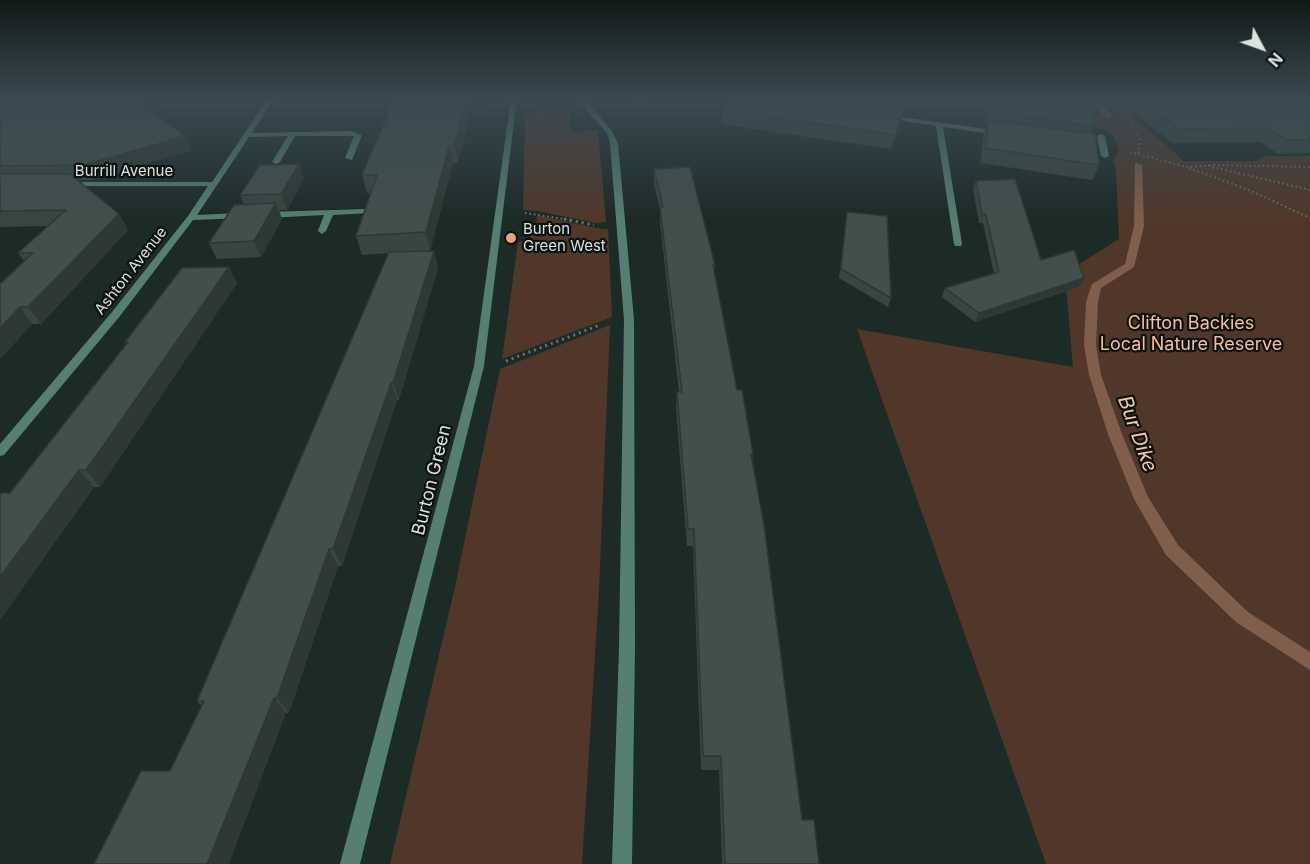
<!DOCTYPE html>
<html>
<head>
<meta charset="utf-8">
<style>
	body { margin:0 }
	#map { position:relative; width:1310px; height:864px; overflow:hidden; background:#1d2b27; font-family:Inter,sans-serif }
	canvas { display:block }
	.north { position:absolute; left:1232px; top:18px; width:60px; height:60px; -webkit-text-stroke:4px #0c1210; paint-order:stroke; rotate:131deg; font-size:16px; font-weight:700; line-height:24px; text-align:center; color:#dae3e0 }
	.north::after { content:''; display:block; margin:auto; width:21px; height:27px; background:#dae3e0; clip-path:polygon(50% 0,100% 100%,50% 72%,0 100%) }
</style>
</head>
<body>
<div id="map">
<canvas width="1310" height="864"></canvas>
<div class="north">N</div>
</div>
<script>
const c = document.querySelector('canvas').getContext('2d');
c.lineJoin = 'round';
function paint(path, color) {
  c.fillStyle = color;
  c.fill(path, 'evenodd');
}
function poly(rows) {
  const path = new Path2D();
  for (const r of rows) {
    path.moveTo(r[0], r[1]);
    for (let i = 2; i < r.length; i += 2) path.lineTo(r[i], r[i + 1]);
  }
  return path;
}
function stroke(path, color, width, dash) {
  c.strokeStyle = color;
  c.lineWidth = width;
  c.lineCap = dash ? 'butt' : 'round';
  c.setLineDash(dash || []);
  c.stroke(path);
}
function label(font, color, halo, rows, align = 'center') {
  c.font = font + ' Inter,sans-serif';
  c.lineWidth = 4.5;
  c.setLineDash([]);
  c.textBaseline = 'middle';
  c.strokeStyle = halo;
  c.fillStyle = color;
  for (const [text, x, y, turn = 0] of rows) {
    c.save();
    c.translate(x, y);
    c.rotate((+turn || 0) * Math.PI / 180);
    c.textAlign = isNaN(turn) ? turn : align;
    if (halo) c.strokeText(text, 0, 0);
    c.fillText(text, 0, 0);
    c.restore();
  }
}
const green = poly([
	[1071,98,1124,98,1137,120,1184,161,1257,161,1264,156,1310,156,1310,864,1046,864,857,329,1073,367,1065,273,1119,239,1116,170,1113,161,1119,150,1113,134,1104,129,1092,128],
	[569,109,572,132,598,130,606,222,596,223,538,211,523,210,525,113],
	[537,215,601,229,608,229,612,317,502,359,518,242,530,241,531,227,536,226],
	[610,325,599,590,582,864,390,864,455,587,500,369]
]);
const stream = poly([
	[1088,98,1096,98,1111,113,1111,117,1105,117,1088,98],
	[1135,163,1142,165,1144,226,1134,267,1101,288,1098,302,1096,345,1101,375,1122,434,1148,497,1178,545,1248,612,1310,652,1310,670,1236,622,1166,555,1134,499,1108,434,1089,375,1084,345,1086,302,1092,284,1125,264,1134,226,1135,163]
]);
const pathFar1 = poly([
	[1112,98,1129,118,1140,140,1138,154],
	[467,108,485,114],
	[624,109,647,98],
	[537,112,557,110],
	[1130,152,1186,167,1214,165,1310,167],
	[1208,166,1310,190],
	[1189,168,1249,190,1310,218],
	[525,213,571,220]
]);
const path = poly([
	[564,219,594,225],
	[506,361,600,325]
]);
const lane = poly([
	[351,131,362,135,352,160,345,158,354,136,295,136,280,162,276,164,272,162,288,136,248,137,244,135,248,133,351,131]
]);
const street = poly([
	[268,98,275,98,197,215,240,213,243,214,243,218,193,220,120,316,4,455,0,456,0,444,112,312,188,216,208,186,64,186,64,182,212,182,268,98],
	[513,98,519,98,516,105,484,366,360,864,340,864,474,366,510,105,513,98],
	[576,98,583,98,612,131,618,143,634,320,635,647,632,864,612,864,619,647,624,320,610,143,607,133,576,98],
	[887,115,1000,131,1003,133,1000,135,943,127,962,244,961,246,955,246,954,244,936,126,885,118,885,116,887,115],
	[1101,134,1105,136,1109,156,1105,158,1101,156,1097,136,1101,134],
	[366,209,370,211,369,213,333,215,326,231,322,234,318,231,324,215,267,218,263,215,267,212,366,209]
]);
const wall = poly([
	[0,98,192,150,93,180,78,180,119,214,128,230,41,324,32,324,0,359,0,284,24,261,18,253,48,226,0,227],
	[467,98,470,114,458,162,453,163,430,251,434,251,438,268,399,400,397,400,342,566,338,566,289,713,201,706,197,701,389,253,362,255,356,236,371,193,367,193,362,175],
	[735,98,1091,98,1094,126,1091,133,1099,165,1092,180,980,163,984,134,987,126,986,125,988,111,909,101,904,114,903,114,891,149,721,124,722,110],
	[1116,98,1310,98,1310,153,1278,154,1260,142,1172,143],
	[1226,100,1231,103,1224,104],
	[654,169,715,265,714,273,737,390,753,454,752,460,802,820,819,864,722,864,719,770,701,770,693,546,687,546,676,409,677,392,679,392,660,223,660,209,654,184],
	[304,179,287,210,279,210,282,219,261,257,217,259,209,243,244,204,240,195],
	[976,181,1041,260,1079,287,975,322,942,297,945,288,994,274,983,223,979,223,973,189],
	[847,212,891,298,888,307,839,278],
	[237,283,100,487,94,487,0,620,0,493,10,493,127,344,125,342]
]);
const shadedWall = poly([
	[467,98,470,114,458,162,454,145],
	[908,98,909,98,904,114],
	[904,108,901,122,891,149,895,135],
	[185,136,192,150,93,180,84,165],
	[449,146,453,163,430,251,426,232],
	[299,164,304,179,287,210,281,194],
	[276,203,282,219,261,257,254,241],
	[119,214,128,230,41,324,28,307],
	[434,251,438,268,399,400,393,383],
	[229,267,237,283,100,487,86,470],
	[1084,278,1079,287,975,322,979,313],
	[20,307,32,324,0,359,0,328],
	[391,383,397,400,342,566,333,549],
	[79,470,94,487,0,620,0,577],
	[329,549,338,566,289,713,277,698],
	[274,698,286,713,229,864,207,864]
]);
const building = poly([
	[0,98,133,98,185,136,84,165,0,166,0,98],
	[450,98,467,98,454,145,449,146,426,232,356,236,377,175,362,175,394,100,450,98],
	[735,98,836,98,904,108,895,135,722,110,735,98],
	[889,98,908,98,907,101,889,98],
	[992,98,1091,98,1094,126,990,112,992,98],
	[1139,98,1184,98,1180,102,1185,106,1222,105,1241,100,1299,102,1304,98,1310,98,1310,140,1287,140,1269,128,1179,129,1139,98],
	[989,120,1095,134,1099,165,985,148,989,120],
	[299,164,281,194,240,195,260,165,299,164],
	[690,167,715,265,713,265,737,390,742,390,753,454,751,454,764,525,802,820,814,820,819,864,725,864,721,756,703,756,694,529,688,529,677,392,682,392,660,207,663,207,654,169,690,167],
	[0,174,70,174,119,214,28,307,20,307,0,328,0,284,33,253,18,253,66,210,0,211,0,174],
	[1015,179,1041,260,1074,250,1084,278,979,313,945,288,999,272,986,215,982,214,976,181,1015,179],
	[276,203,254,241,209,243,234,205,276,203],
	[847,212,887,216,891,298,841,269,847,212],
	[434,251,393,383,391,383,333,549,329,549,277,698,274,698,207,864,94,864,141,771,170,771,204,701,197,701,389,252,434,251],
	[229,267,86,470,79,470,0,577,0,493,10,493,128,342,125,342,182,268,229,267]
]);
const markers = [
	[511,238,6,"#f0a279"]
];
const farStreetnames = [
	["Burrill Avenue",124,171],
	["Ashton Avenue",131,271,-52]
];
const farPoinames = [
	["Burton",523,229],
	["Green West",523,246]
];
const parkNames = [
	["Clifton Backies",1191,324],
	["Local Nature Reserve",1191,345]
];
const streetNames = [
	["Burton Green",432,480,-76]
];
const waterNames = [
	["Bur Dike",1137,434,70]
];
paint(green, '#50372a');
paint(stream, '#805e4c');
stroke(pathFar1, '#687471', 2, [1.5, 3]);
stroke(path, '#687471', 3, [2, 4]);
paint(lane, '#557f73');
paint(street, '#557f73');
paint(wall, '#384540');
paint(shadedWall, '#2e3834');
paint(building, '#41504b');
stroke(building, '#2e3834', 1.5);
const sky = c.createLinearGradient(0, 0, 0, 219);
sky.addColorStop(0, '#101815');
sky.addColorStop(0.45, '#3a4a52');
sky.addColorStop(1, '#3a4a5200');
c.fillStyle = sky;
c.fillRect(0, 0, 1310, 219);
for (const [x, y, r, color] of markers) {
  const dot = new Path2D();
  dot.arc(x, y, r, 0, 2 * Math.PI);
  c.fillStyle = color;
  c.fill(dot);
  stroke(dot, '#0c1210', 2);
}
label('15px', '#dae3e0', '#0c1210', farStreetnames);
label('15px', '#dae3e0', '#0c1210', farPoinames, 'left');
label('18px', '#fabd9d', '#0c1210', parkNames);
label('18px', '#dae3e0', '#0c1210', streetNames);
label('italic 20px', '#f8c6ad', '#0c1210', waterNames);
</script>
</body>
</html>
